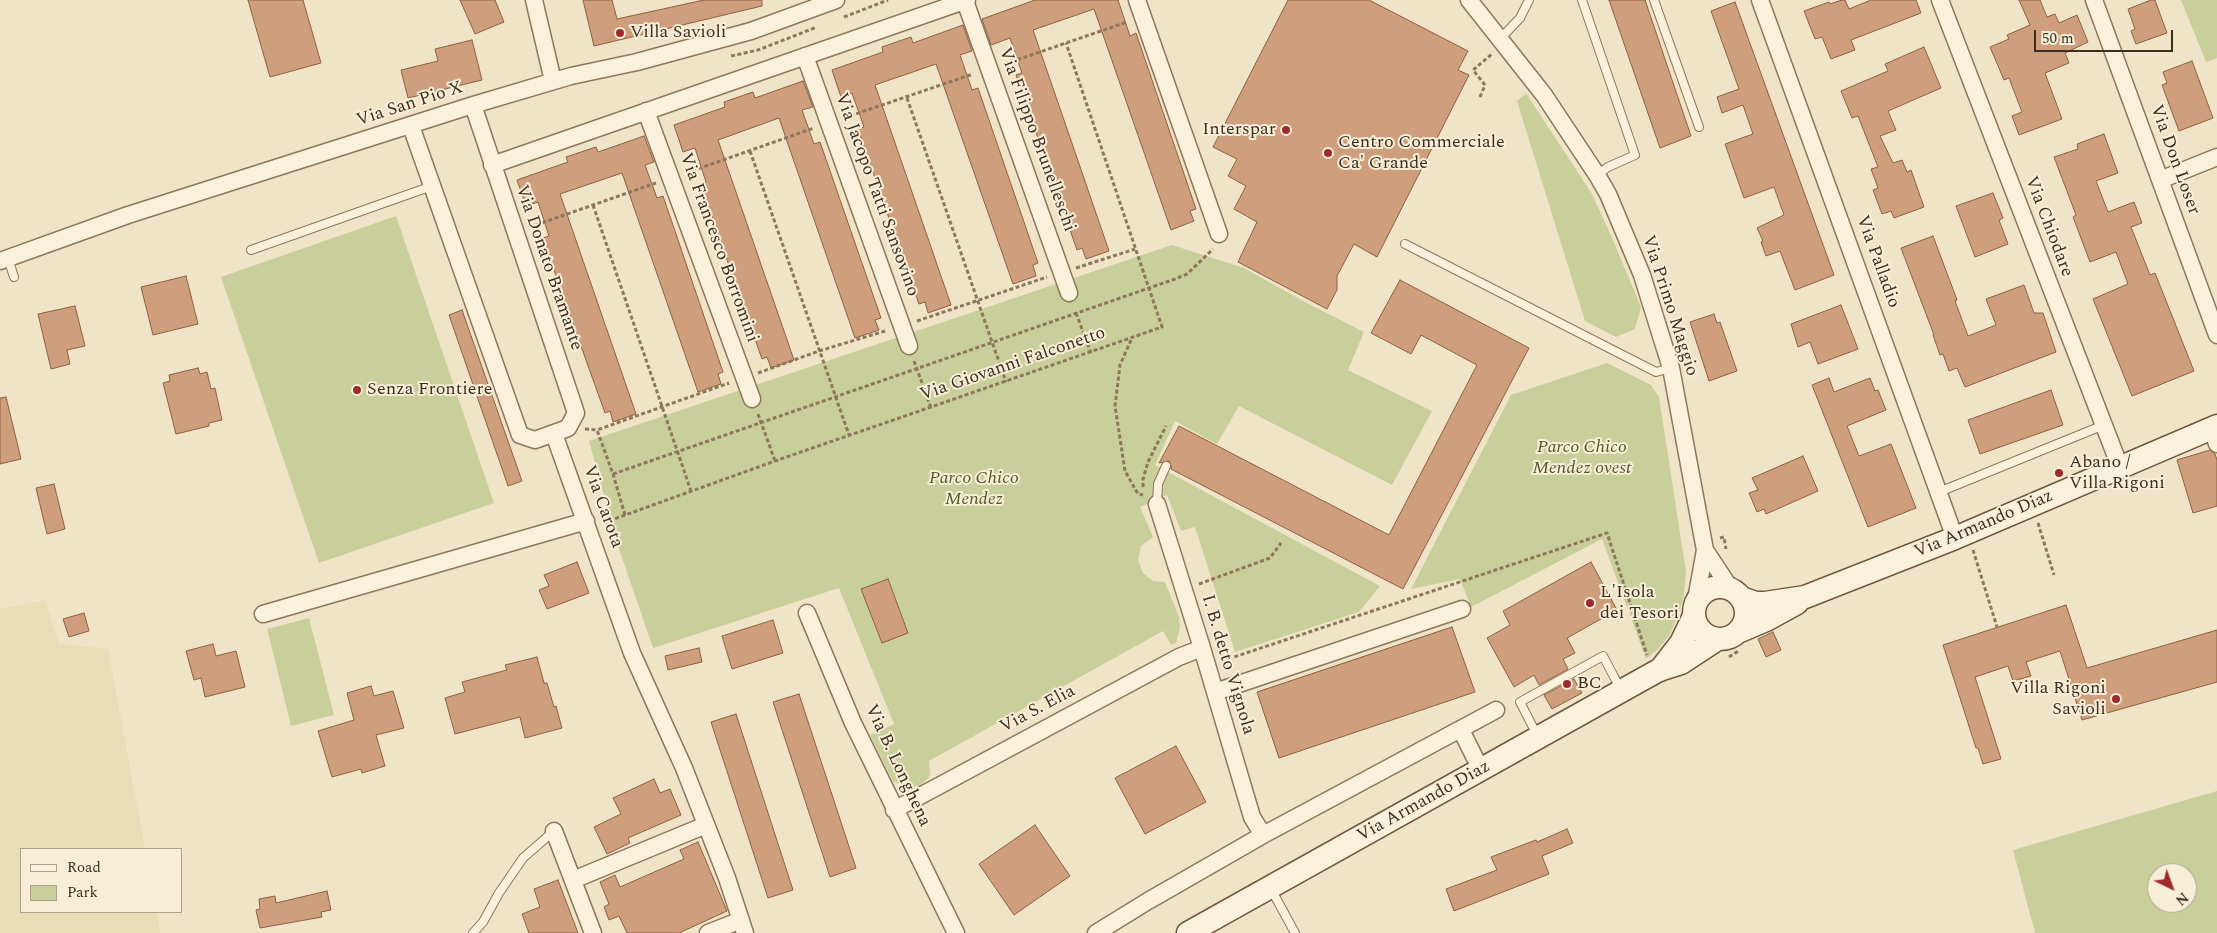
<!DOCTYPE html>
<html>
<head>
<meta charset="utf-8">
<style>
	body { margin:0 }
	#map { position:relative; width:2217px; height:933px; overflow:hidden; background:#f0e4c8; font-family:Spectral,serif }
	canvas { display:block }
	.legend { position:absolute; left:20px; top:848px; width:162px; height:65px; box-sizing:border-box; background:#f7eed8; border:1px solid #ada18e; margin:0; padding:6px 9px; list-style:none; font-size:15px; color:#3d2e20 }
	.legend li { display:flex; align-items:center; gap:10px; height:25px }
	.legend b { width:25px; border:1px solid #ada18e }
	.north { position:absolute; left:2147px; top:863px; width:50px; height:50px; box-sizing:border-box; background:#f7eed8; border:1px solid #ada18e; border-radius:50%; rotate:138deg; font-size:14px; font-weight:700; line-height:20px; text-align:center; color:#3d2e20 }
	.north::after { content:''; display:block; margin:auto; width:18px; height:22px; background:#9e2a2b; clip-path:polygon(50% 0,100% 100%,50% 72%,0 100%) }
	.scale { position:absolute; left:2034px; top:30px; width:139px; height:22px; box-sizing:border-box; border:2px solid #3d2e20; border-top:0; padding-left:6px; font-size:15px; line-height:18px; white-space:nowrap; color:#3d2e20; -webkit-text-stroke:4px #f7eed8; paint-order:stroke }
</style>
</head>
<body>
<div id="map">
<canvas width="2217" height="933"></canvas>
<ul class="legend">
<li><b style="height:6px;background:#faf1dc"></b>Road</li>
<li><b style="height:14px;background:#c9cf9b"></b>Park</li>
</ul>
<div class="north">N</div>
<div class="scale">50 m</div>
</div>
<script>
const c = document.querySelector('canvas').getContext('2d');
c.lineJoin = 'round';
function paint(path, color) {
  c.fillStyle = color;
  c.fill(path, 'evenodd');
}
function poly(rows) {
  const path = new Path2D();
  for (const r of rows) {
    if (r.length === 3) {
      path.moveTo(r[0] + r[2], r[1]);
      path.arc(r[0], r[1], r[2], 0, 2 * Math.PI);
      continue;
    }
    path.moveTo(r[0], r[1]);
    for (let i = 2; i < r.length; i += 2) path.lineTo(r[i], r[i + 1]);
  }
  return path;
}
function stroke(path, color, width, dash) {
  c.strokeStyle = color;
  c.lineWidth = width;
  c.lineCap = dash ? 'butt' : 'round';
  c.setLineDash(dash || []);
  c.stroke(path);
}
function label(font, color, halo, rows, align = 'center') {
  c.font = font + ' Spectral,serif';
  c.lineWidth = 4;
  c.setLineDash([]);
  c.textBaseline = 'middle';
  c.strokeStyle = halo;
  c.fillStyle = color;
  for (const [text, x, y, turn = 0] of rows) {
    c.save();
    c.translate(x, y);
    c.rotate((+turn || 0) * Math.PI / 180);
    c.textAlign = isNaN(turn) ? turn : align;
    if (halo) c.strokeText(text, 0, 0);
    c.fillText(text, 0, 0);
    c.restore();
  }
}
const farmland = poly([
	[45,600,59,644,108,649,145,849,21,849,21,912,157,912,160,933,0,933,0,609]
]);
const green = poly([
	[2181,0,2217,0,2217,58,2206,62],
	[1526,93,1592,194,1610,233,1641,307,1635,329,1616,337,1585,321,1517,101],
	[396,216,494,503,319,563,221,277],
	[1172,245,1244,268,1303,301,1364,332,1348,370,1432,411,1392,485,1239,406,1217,444,1175,421,1155,465,1380,586,1359,612,1235,652,1195,527,1181,531,1167,495,1140,507,1153,537,1141,546,1138,560,1143,573,1153,581,1165,582,1179,617,1180,627,1176,643,1171,645,1163,631,929,761,930,776,921,785,908,788,893,781,870,735,894,724,839,588,653,648,619,549,589,441],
	[1607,363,1651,385,1659,397,1686,572,1684,595,1678,616,1669,636,1657,650,1646,659,1602,539,1471,607,1460,579,1411,589,1511,395],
	[309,618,334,715,291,726,267,629],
	[2217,791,2217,933,2035,933,2013,850],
	[2157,873,2187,873,2187,903,2157,903]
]);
const building = poly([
	[248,0,303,0,321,63,270,77,248,0],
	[460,0,495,0,504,22,475,34,460,0],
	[583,0,612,0,617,19,704,0,762,0,762,6,594,46,583,0],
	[1035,0,1118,0,1130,36,1136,33,1196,209,1190,211,1194,221,1171,230,1094,9,1033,30,1109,251,1086,259,1082,248,1077,250,1016,75,1022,73,1010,38,991,45,982,19,1035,0],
	[1288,0,1369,0,1468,51,1458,70,1469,75,1377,257,1354,244,1337,276,1337,290,1327,309,1238,262,1257,222,1234,209,1246,186,1228,176,1237,159,1213,147,1288,0],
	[1609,0,1645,0,1691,136,1660,148,1609,0],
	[1842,0,1845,0,1849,9,1871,0,1916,0,1921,13,1851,40,1855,50,1831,59,1822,37,1815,39,1804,11,1829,2,1830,4,1842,0],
	[2019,0,2040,0,2047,17,2055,14,2059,23,2077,15,2088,42,2065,53,2069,63,2045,73,2062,119,2019,135,2012,116,2022,112,2009,78,2004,80,1990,47,2009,39,2007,35,2030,25,2019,0],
	[2151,0,2155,0,2167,33,2136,44,2131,31,2135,29,2128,9,2151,0],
	[1735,2,1834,275,1795,290,1780,251,1766,256,1761,242,1763,241,1757,228,1784,215,1774,187,1744,198,1725,144,1753,134,1743,105,1722,113,1717,97,1739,89,1711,11,1735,2],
	[963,25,972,51,960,55,972,90,978,88,1038,263,1033,265,1036,276,1013,284,936,64,875,85,951,305,928,313,925,302,919,304,878,187,858,129,864,127,852,93,841,97,832,70,883,52,882,47,911,37,913,43,963,25],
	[472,40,482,80,408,98,401,70,438,61,435,49,472,40],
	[1924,47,1941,88,1888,111,1896,130,1880,136,1893,163,1902,160,1907,172,1911,170,1924,207,1894,218,1891,211,1882,214,1873,190,1878,188,1871,169,1878,167,1858,116,1852,118,1841,91,1888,71,1885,64,1924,47],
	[2192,61,2213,118,2179,131,2162,85,2167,83,2163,72,2192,61],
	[803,81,813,107,802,110,814,144,820,142,881,318,875,320,879,330,855,338,779,118,718,140,794,360,771,368,767,357,762,359,714,223,701,184,706,182,695,148,683,152,674,125,725,107,724,102,753,92,755,98,803,81],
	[2104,134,2118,173,2096,181,2108,212,2134,202,2142,223,2131,227,2150,275,2155,273,2194,371,2132,396,2093,299,2128,284,2116,252,2090,262,2073,217,2076,215,2054,157,2078,149,2077,144,2104,134],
	[644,136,654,162,645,165,657,198,663,196,723,372,718,374,721,384,698,392,622,173,560,194,636,414,613,422,610,411,605,413,563,296,543,238,549,236,538,202,526,206,517,180,568,162,566,157,596,147,598,152,644,136],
	[1993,193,2003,218,1999,220,2008,244,1975,257,1956,206,1993,193],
	[1933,236,1957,300,1955,301,1968,336,1996,325,1986,299,2024,285,2034,313,2043,313,2056,352,1965,387,1957,368,1949,371,1943,354,1940,355,1933,335,1934,335,1901,248,1933,236],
	[186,276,198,324,153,335,141,287,186,276],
	[1400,280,1529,348,1403,589,1171,469,1171,465,1169,461,1159,463,1179,426,1389,535,1477,365,1421,335,1411,354,1371,333,1400,280],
	[1841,305,1858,349,1818,364,1810,342,1798,347,1791,324,1841,305],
	[75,306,85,346,67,350,70,364,51,369,38,314,75,306],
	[462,310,522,481,508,486,449,315,462,310],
	[1714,314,1717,323,1720,322,1737,371,1709,381,1690,322,1714,314],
	[198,368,200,374,207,372,211,389,215,388,222,420,209,423,209,426,176,434,163,383,170,381,169,375,198,368],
	[1829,378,1834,392,1870,378,1875,391,1878,390,1886,410,1847,426,1859,456,1891,444,1916,508,1868,527,1812,385,1829,378],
	[2051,390,2063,425,1980,454,1968,420,2051,390],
	[6,397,21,459,0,464,0,398,6,397],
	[2210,450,2215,454,2217,460,2217,506,2193,513,2177,460,2210,450],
	[1803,456,1818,491,1766,514,1764,509,1757,512,1749,493,1758,490,1752,478,1803,456],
	[54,484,65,529,47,534,36,488,54,484],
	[577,562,589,593,547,609,539,590,549,586,544,575,577,562],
	[1591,562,1617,610,1567,638,1575,653,1563,659,1568,669,1539,685,1534,675,1514,687,1487,638,1510,625,1503,611,1591,562],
	[888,579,908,633,882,643,861,589,888,579],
	[2066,605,2087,668,2217,630,2217,682,2082,720,2060,651,2026,662,2031,676,2013,681,2008,666,1975,677,2001,759,1983,764,1978,748,1976,748,1943,645,2066,605],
	[84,613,89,631,69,637,63,619,84,613],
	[773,620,783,653,732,669,722,636,773,620],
	[1452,627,1475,692,1279,758,1257,692,1452,627],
	[1773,632,1781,650,1766,657,1758,639,1773,632],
	[213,644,216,656,236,651,245,687,205,697,201,678,194,680,186,651,213,644],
	[699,648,702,662,668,670,665,656,699,648],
	[537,657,544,683,547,683,554,707,556,706,562,728,525,738,520,717,455,734,445,698,465,692,462,682,507,670,505,665,537,657],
	[1574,679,1582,693,1552,709,1544,695,1574,679],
	[371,686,374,696,393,691,404,728,376,735,385,766,362,773,361,769,332,777,318,731,354,720,347,693,371,686],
	[799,694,856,868,830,877,773,702,799,694],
	[736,714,793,890,768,898,711,722,736,714],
	[1176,746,1206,802,1145,834,1115,778,1176,746],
	[654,779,660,793,670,789,681,815,628,838,630,843,607,854,594,827,621,814,613,798,654,779],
	[1035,825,1070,876,1014,915,979,864,1035,825],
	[1567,829,1573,843,1542,856,1549,874,1454,911,1446,889,1497,870,1491,857,1536,840,1537,842,1567,829],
	[698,842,727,911,679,933,627,933,619,916,609,920,604,907,609,904,600,882,615,875,620,887,684,859,680,850,698,842],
	[558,880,578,933,529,933,522,914,540,907,534,889,558,880],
	[327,891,331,910,321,912,322,917,260,928,256,910,260,909,259,899,275,896,276,903,327,891]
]);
const path = poly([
	[844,17,888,0],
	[731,56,758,50,817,27],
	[1005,64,1127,22],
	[1480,97,1485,85,1473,70,1492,54],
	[907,98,1006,382],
	[844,118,973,74],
	[750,151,849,435],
	[686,173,814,128],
	[593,205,691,491],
	[530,227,656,183],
	[1076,268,1135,249],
	[1076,313,1091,353],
	[917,321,1047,277],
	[1131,340,1120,365,1115,406,1125,471,1138,494,1143,495],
	[914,361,931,408],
	[758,373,819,351,885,331],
	[758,414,775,461],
	[585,429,597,430],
	[613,474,1175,279,1187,274,1213,249],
	[1143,487,1143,479,1148,462,1166,426],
	[625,515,613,474,597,430,729,383],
	[603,523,775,461,1162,327,1066,43],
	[2038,523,2054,575],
	[1720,538,1724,537,1726,549],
	[1973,550,1997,627],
	[1199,584,1270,558,1281,543],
	[1729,657,1740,650],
	[1222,661,1607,533,1647,655]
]);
const lane = poly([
	[1582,0,1635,155,1608,167,1597,175],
	[1654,0,1699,127],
	[1500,39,1520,18,1529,0],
	[1405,244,1656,372,1671,368],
	[251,250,432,186],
	[8,258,14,277],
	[1939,492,2104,425],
	[1157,504,1158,484,1166,466],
	[1537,735,1520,702,1603,656,1620,688],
	[1271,889,1295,933],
	[473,933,483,922,499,893,523,858,554,831]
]);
const street = poly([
	[534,0,553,81],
	[1137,0,1219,234],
	[1469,0,1544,95,1597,175,1608,194,1642,275,1671,368,1705,550,1696,600],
	[1760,0,1955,538],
	[1940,0,2120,467],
	[2094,0,2217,335],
	[965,1,1069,293],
	[805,56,909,346],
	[646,111,752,399],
	[411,126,520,435,535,440,568,428,576,413,473,105],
	[492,165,967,0],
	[2160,180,2217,157],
	[0,261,128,215,473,105,571,76,637,62,751,31,836,0],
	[2212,428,2217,444],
	[554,434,632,653,684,768,727,878,745,933],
	[1157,504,1202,648,1252,817,1263,835],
	[1705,550,1730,588],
	[807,613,853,723,956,933],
	[263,614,586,521],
	[1215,692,1462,609],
	[1461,730,1481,770],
	[894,810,1179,657,1202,648],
	[554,831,593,933],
	[573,880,706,825],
	[708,933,741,920],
	[1096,933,1148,901,1263,835,1496,710]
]);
const secondary = poly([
	[1720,613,26],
	[1741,598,1756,603,1765,603,1805,597,1955,538,2217,426],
	[1740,631,1766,620,1797,603],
	[1660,670,1681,643,1693,618],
	[1188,933,1659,670,1681,663,1716,640]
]);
const markers = [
	[620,33,5,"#9e2a2b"],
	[1286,130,5,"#9e2a2b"],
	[1328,153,5,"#9e2a2b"],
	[357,390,5,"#9e2a2b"],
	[2059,473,5,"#9e2a2b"],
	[1590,603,5,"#9e2a2b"],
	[1567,684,5,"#9e2a2b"],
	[2116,699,5,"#9e2a2b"]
];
const poiNames = [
	["Villa Savioli",630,33],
	["Interspar",1276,130,"right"],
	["Centro Commerciale",1338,143],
	["Ca' Grande",1338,164],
	["Senza Frontiere",367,390],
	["Abano /",2069,463],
	["Villa Rigoni",2069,484],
	["L'Isola",1600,593],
	["dei Tesori",1600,614],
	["BC",1577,684],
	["Villa Rigoni",2106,689,"right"],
	["Savioli",2106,710,"right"]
];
const streetNames = [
	["Via San Pio X",410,105,-18],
	["Via Filippo Brunelleschi",1036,140,70],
	["Via Don Loser",2174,160,70],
	["Via Jacopo Tatti Sansovino",876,195,70],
	["Via Chiodare",2048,227,69],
	["Via Francesco Borromini",718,248,70],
	["Via Palladio",1877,262,70],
	["Via Donato Bramante",548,268,71],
	["Via Primo Maggio",1669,306,72],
	["Via Giovanni Falconetto",1013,365,-19],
	["Via Carota",602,507,70],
	["Via Armando Diaz",1984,525,-23],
	["I. B. detto Vignola",1227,665,73],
	["Via S. Elia",1038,710,-28],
	["Via B. Longhena",897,766,65],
	["Via Armando Diaz",1424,802,-29]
];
const parkNames = [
	["Parco Chico",1582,448],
	["Mendez ovest",1582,469],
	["Parco Chico",974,479],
	["Mendez",974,500]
];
paint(farmland, '#e6deb5');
paint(green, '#c9cf9b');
paint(building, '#cf9f7d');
stroke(building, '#8d5f41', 1);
stroke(lane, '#8d765c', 10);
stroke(street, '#8d765c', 19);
stroke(secondary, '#6f573f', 25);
stroke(path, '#8d765c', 3, [4, 2.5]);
stroke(lane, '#faf1dc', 8);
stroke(street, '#faf1dc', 16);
stroke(secondary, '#faf1dc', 22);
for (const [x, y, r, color] of markers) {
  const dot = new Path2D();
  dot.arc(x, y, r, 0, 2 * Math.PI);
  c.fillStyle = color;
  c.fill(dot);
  stroke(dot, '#f7eed8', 2);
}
label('18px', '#3d2e20', '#f7eed8', poiNames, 'left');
label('18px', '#3d2e20', '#f7eed8', streetNames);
label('italic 18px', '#4d5a26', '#f7eed8', parkNames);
</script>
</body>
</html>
